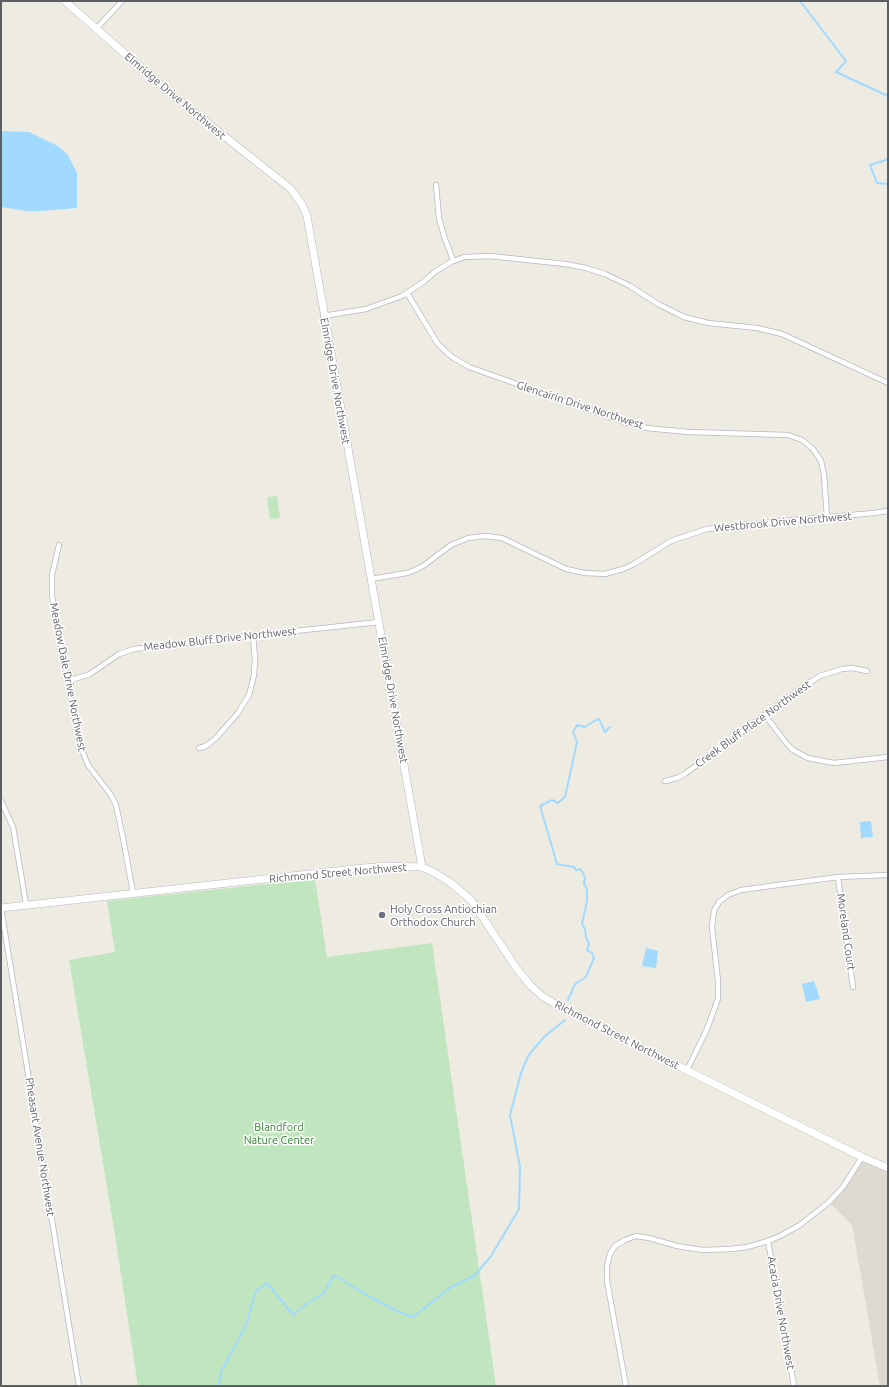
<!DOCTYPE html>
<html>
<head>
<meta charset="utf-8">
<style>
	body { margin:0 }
	#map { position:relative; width:889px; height:1387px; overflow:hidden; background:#eeebe3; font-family:Ubuntu,sans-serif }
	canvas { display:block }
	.frame { position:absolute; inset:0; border:2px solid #5b5f64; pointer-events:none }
</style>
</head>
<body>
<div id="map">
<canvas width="889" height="1387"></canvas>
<div class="frame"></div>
</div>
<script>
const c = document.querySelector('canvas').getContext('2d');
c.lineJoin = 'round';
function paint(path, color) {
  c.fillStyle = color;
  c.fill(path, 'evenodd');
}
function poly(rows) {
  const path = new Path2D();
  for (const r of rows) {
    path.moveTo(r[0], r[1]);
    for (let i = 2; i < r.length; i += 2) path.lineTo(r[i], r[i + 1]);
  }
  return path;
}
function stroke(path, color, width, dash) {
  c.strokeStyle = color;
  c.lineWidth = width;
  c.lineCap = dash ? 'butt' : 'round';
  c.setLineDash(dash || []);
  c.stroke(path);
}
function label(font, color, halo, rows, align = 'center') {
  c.font = font + ' Ubuntu,sans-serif';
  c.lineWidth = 3;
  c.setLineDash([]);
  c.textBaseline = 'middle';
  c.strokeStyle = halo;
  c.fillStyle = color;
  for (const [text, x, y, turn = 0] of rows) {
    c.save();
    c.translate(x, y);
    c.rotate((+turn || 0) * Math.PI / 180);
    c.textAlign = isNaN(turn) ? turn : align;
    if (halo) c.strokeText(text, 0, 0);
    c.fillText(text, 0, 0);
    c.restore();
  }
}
const education = poly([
	[862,1157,888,1168,888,1386,880,1386,852,1225,829,1202,843,1187]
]);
const green = poly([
	[277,496,280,518,270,519,267,497],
	[315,879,327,957,432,943,496,1386,138,1386,115,1235,69,960,115,952,107,901]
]);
const water = poly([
	[1,131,29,132,58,146,68,155,77,173,77,208,41,211,27,211,1,207],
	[871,821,873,837,861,838,860,822],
	[646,948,658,951,656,968,642,966],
	[814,981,820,999,806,1002,802,984]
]);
const stream = poly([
	[800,1,846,61,836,72,888,96],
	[888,157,886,160,870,165,877,183,888,184],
	[568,1000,575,984,586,977,594,958,592,953,587,950,589,944,586,937,585,929,582,924,587,901,587,889,584,884,585,878,583,873,580,869,576,870,574,867,557,864,540,806,552,800,558,803,565,797,577,742,573,732,577,725,585,727,594,721,599,719,605,732,610,727],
	[218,1386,222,1370,246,1325,256,1291,267,1283,293,1315,306,1304,323,1294,334,1275,370,1297,399,1312,413,1317,451,1287,474,1276,491,1256,519,1209,520,1167,510,1115,521,1073,528,1056,544,1037,565,1020]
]);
const street = poly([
	[96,29,122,1],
	[436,185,439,218,444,236,453,260],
	[407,293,438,344,452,357,469,367,615,419,646,428,689,432,788,435,802,440,813,449,821,461,824,475,827,517],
	[323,316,366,309,402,296,422,283,436,271,451,262,464,257,490,256,565,264,586,268,605,274,630,286,658,304,684,317,708,323,757,328,782,334,888,383],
	[59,545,52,575,52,596,79,743,88,765,111,795,116,805,124,843,133,893],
	[371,579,407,573,415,570,423,566,451,545,468,538,485,536,502,538,566,569,585,573,605,574,623,569,634,564,671,541,707,529,794,520,874,513,888,511],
	[68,681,90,674,119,654,134,649,174,644,379,622],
	[765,715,787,744,793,750,808,758,834,763,888,757],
	[199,748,206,746,216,738,238,713,249,695,254,675,255,659,253,635],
	[665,781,677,778,686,773,801,688,820,676,842,669,852,668,867,671],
	[1,801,13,827,26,904],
	[838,877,853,987],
	[1,908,79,1386],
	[687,1070,707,1029,718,999,718,981,712,927,714,911,719,902,728,895,741,890,838,877,888,875],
	[768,1241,794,1386],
	[626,1386,607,1281,607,1266,610,1254,615,1246,625,1240,636,1236,649,1238,677,1246,703,1250,731,1249,747,1247,768,1241,780,1236,800,1225,829,1202,843,1187,862,1157]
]);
const secondary = poly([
	[65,1,166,90,291,189,303,206,307,216,422,867],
	[1,908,364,868,387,866,422,867,435,873,451,883,471,900,517,969,531,986,542,996,563,1009,862,1157,888,1168]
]);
const markers = [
	[382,915,4,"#6b7280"]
];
const streetNames = [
	["Elmridge Drive Northwest",175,96,40],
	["Elmridge Drive Northwest",335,381,80],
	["Glencairin Drive Northwest",580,405,18],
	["Westbrook Drive Northwest",783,522,-5],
	["Meadow Bluff Drive Northwest",220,639,-6],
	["Meadow Dale Drive Northwest",68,677,79],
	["Elmridge Drive Northwest",393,700,80],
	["Creek Bluff Place Northwest",753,724,-36],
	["Richmond Street Northwest",338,873,-5],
	["Moreland Court",846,932,82],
	["Richmond Street Northwest",617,1035,27],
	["Pheasant Avenue Northwest",40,1147,81],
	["Acacia Drive Northwest",781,1313,80]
];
const worshipNames = [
	["Holy Cross Antiochian",390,909],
	["Orthodox Church",390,922]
];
const parkNames = [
	["Blandford",279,1127],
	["Nature Center",279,1140]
];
paint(education, '#dedad1');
paint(green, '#c1e6bf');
paint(water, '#a2daff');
stroke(stream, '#a2daff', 2);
stroke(street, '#b5b9bd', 6);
stroke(secondary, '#b6babf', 8);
stroke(street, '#fff', 4.5);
stroke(secondary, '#fff', 7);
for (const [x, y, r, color] of markers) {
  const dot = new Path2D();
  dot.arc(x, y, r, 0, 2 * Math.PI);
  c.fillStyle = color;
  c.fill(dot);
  stroke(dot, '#fff', 1.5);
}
label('11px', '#5b5f64', '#fff', streetNames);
label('11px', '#5b616d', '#fff', worshipNames, 'left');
label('11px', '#348234', '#fff', parkNames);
</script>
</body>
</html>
